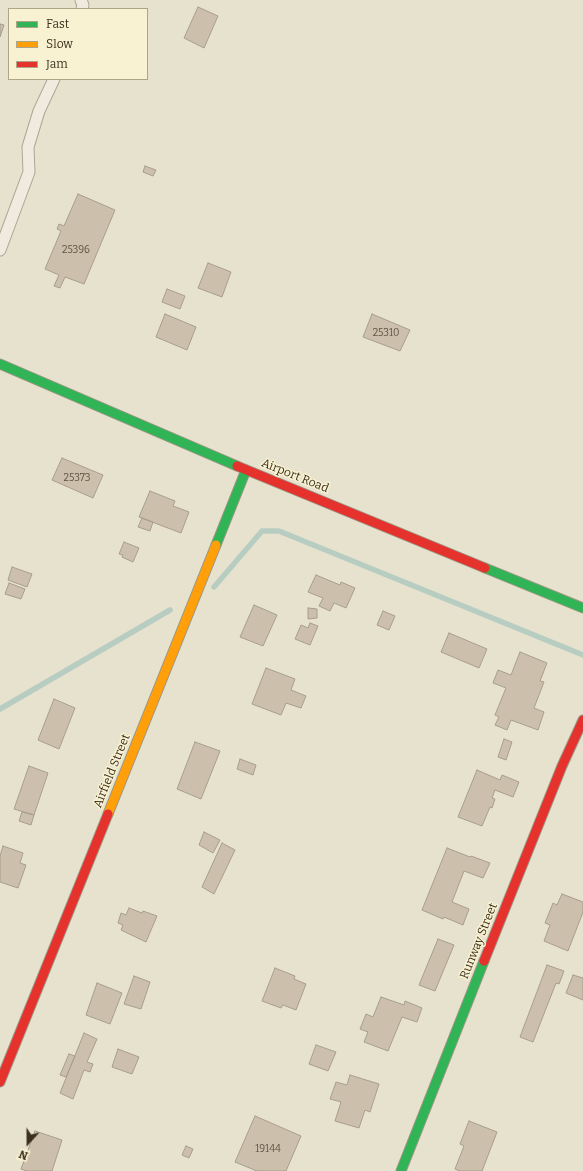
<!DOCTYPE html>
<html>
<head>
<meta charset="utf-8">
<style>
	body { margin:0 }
	#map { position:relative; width:583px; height:1171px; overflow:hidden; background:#e7e2cd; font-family:Bitter,serif }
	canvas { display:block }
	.legend { position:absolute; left:8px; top:8px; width:140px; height:72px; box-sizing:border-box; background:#f9f2d2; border:1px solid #ada48a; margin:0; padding:5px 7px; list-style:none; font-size:12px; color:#3c2f1d }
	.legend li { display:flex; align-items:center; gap:8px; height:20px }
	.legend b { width:20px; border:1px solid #ada48a }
	.north { position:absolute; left:8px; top:1123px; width:40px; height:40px; -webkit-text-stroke:3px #f9f2d2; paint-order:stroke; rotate:201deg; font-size:11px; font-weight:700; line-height:16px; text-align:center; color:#3c2f1d }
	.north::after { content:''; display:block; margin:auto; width:14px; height:18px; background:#3c2f1d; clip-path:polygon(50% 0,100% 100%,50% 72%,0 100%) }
</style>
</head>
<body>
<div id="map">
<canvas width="583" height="1171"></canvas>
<ul class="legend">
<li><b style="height:5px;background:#30b455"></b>Fast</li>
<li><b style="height:5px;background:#ff9f0a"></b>Slow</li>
<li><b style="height:5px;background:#e5322d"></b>Jam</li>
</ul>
<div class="north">N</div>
</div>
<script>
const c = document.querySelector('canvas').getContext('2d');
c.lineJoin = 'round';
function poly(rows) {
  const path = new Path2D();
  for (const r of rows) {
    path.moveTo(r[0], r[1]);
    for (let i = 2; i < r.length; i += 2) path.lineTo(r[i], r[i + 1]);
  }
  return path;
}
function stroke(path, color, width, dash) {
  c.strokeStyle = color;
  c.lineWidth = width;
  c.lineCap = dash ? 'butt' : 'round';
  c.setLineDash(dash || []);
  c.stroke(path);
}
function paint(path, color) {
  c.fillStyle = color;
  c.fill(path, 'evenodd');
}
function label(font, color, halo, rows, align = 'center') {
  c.font = font + ' Bitter,serif';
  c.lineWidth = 3;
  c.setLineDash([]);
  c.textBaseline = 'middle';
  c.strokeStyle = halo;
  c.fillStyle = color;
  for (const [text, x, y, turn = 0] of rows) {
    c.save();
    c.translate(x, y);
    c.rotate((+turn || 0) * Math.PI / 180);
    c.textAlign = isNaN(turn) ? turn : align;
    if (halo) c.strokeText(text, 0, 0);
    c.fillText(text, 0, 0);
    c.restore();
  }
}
const stream = poly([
	[214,587,262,531,279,531,583,655],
	[0,709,170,610]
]);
const building = poly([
	[198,7,218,16,204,48,184,38,198,7],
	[0,24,4,25,0,37,0,24],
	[145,166,156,170,153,176,143,172,145,166],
	[78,194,115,210,84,284,65,277,60,288,54,286,59,275,45,269,61,231,57,229,59,224,64,226,78,194],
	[208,263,231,272,222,297,198,288,208,263],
	[167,289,185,296,180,309,162,302,167,289],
	[165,314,196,327,187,350,156,337,165,314],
	[372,314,410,330,400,351,363,337,372,314],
	[62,458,103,475,93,498,52,480,62,458],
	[150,491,175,501,173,506,189,512,181,533,139,517,150,491],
	[142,518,153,522,150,531,138,527,142,518],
	[124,542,139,548,133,562,122,557,123,555,119,554,124,542],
	[12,567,32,574,27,587,8,580,12,567],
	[316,575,340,585,341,582,355,588,346,608,334,603,330,611,319,606,323,598,308,592,316,575],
	[9,583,25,589,21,599,5,594,9,583],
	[254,605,277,615,263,646,240,637,254,605],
	[308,608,317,609,317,618,308,619,308,608],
	[383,611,395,616,389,630,377,625,383,611],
	[310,623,318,626,310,645,295,639,301,625,308,628,310,623],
	[449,633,487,649,479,668,441,652,449,633],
	[520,652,547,663,540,681,544,682,534,708,544,712,538,730,511,720,507,730,495,725,499,717,495,715,506,688,493,683,498,670,511,675,520,652],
	[266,668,295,679,291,690,306,696,301,708,286,703,281,715,252,704,266,668],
	[54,699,75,708,59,749,38,740,54,699],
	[504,739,512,742,506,760,498,757,504,739],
	[195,742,220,751,201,799,177,789,195,742],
	[240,759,256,765,253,775,237,769,240,759],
	[29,766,48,773,34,815,14,809,29,766],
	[477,770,500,780,502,775,519,782,513,797,495,790,492,798,495,799,492,808,490,807,482,826,458,817,477,770],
	[22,812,34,815,31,825,19,821,22,812],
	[204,832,220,840,213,853,199,845,204,832],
	[222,843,235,850,214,894,202,887,222,843],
	[3,846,23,853,20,863,26,865,18,888,0,882,0,856,3,846],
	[447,848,470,857,471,856,490,863,483,878,464,871,452,902,469,909,463,925,444,917,443,919,422,910,447,848],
	[562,894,583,902,583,912,568,951,544,941,550,925,545,923,553,903,557,905,562,894],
	[129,908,142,913,143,911,157,916,146,942,121,930,123,925,118,923,121,913,126,915,129,908],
	[438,939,454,945,435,991,419,985,438,939],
	[547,965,564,971,559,984,556,983,533,1042,520,1037,547,965],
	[275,968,295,976,294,979,306,984,296,1010,283,1005,281,1008,262,1001,275,968],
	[573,975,583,978,583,1000,566,993,573,975],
	[134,976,150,982,141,1009,124,1004,134,976],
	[97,983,122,993,110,1024,86,1015,97,983],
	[381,997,404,1005,405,1001,422,1008,417,1022,402,1017,388,1051,364,1042,368,1032,360,1029,366,1014,373,1017,381,997],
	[84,1033,97,1039,87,1062,93,1064,90,1072,84,1070,73,1099,60,1093,84,1033],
	[316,1045,336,1052,328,1071,309,1064,316,1045],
	[118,1049,139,1057,132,1074,112,1067,118,1049],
	[69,1054,75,1056,66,1077,60,1075,69,1054],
	[350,1075,379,1084,370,1112,365,1110,359,1128,335,1121,341,1102,330,1099,336,1082,347,1085,350,1075],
	[255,1116,301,1136,286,1171,257,1171,235,1162,255,1116],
	[469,1121,497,1132,482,1171,460,1171,455,1169,464,1146,460,1144,469,1121],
	[35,1131,62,1140,52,1171,27,1171,21,1169,35,1131],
	[186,1146,193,1149,189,1158,182,1155,186,1146]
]);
const lane = poly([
	[81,0,83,5,82,9],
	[0,250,29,172,28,147,39,111,54,79]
]);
const fast = poly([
	[0,364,237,466],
	[216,545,246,470],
	[485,568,583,608],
	[401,1171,484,961]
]);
const slow = poly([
	[108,814,216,545]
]);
const jam = poly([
	[237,466,485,568],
	[484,961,562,766,583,720],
	[0,1082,108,814]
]);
const numberNames = [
	["25396",76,250],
	["25310",386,333],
	["25373",77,478],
	["19144",268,1149]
];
const streetNames = [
	["Airport Road",295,476,22],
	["Airfield Street",112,771,-68],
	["Runway Street",479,941,-68]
];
stroke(stream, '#b8cdc2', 5.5);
paint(building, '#ccc0ad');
stroke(building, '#a89d8c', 1);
stroke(lane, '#aca696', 13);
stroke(fast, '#9c9686', 11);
stroke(slow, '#9c9686', 11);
stroke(jam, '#9c9686', 11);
stroke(lane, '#efebdf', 11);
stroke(fast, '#30b455', 9);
stroke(slow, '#ff9f0a', 9);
stroke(jam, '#e5322d', 9);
label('10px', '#605341', null, numberNames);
label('12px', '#3c2f1d', '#f9f2d2', streetNames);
</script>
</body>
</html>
